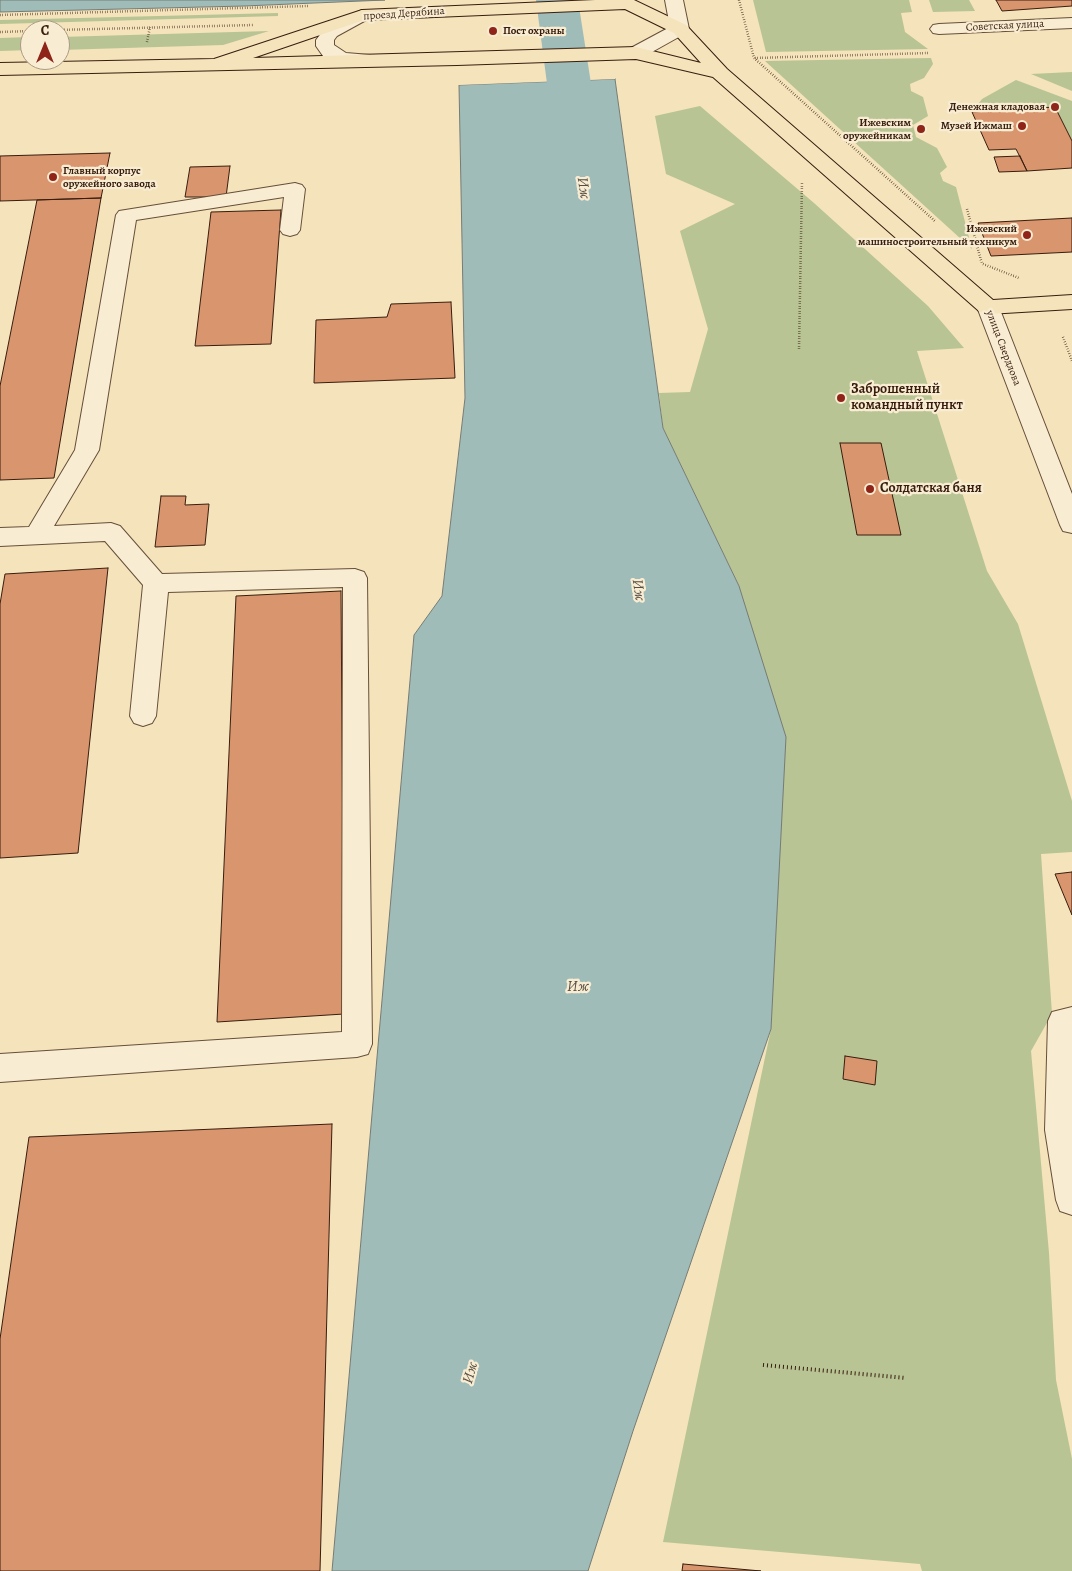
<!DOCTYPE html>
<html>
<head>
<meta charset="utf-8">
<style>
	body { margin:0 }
	#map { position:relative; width:1072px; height:1571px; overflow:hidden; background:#f4e3bb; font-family:Alegreya,serif }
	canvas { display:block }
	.north { position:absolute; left:20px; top:20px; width:50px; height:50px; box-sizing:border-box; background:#f8edd3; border:1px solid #ab9a84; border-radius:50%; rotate:0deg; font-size:14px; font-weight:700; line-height:20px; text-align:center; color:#381d0e }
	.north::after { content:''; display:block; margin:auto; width:18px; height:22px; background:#8f2418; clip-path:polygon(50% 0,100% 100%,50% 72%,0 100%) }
</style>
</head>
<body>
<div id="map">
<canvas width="1072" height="1571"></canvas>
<div class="north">С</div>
</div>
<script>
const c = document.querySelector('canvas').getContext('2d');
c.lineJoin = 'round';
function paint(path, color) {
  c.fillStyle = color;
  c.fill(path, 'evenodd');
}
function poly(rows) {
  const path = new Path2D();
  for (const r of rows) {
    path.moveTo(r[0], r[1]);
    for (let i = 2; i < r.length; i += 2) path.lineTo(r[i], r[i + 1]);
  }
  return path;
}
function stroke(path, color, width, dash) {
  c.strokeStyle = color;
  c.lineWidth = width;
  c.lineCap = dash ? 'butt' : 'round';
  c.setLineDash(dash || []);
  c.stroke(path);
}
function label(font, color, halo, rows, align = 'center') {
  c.font = font + ' Alegreya,serif';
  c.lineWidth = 4.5;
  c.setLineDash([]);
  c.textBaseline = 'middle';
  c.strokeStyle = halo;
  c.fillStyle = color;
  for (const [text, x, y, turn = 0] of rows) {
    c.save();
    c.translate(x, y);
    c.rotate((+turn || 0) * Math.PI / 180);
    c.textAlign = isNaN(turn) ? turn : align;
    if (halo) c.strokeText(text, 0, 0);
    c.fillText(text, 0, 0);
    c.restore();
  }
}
const green = poly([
	[753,0,909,0,912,12,901,13,905,32,928,49,766,52],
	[929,0,969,0,975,11,933,12],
	[278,13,278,16,0,24,0,20],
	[269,31,223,45,60,50,60,37],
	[30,37,30,50,0,51,0,38],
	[931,58,933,64,924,78,910,84,911,91,923,97,928,116,913,125,916,137,937,148,947,167,940,173,943,181,956,187,972,249,765,61],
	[1072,72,1072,91,1031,74],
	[1016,80,1072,101,1072,141,1055,107,972,112,982,99],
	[700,106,814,203,928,306,964,348,917,351,987,571,1018,624,1072,801,1072,852,1041,854,1052,1014,1031,1051,1049,1253,1056,1380,1072,1459,1072,1571,922,1571,920,1564,663,1542,771,1029,739,586,663,428,659,393,690,392,708,329,680,231,735,204,666,174,655,116]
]);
const water = poly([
	[0,0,385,0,244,6,0,12,0,0],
	[615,79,663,428,739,586,786,737,771,1029,633,1431,588,1571,332,1571,414,635,442,596,465,398,459,85,615,79]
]);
const pier = poly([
	[615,76,615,79,459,85,459,82]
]);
const river = poly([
	[536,0,578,0,604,167,597,177,581,181,565,177,558,167,536,0]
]);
const building = poly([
	[996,0,1072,0,1072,6,1002,11,996,0],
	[1055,107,1072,141,1072,168,1027,171,1016,149,989,150,972,112,1055,107],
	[110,153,101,198,0,201,0,156,110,153],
	[1020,156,1027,171,999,172,994,157,1020,156],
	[230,166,226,197,185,197,190,167,230,166],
	[101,198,54,478,0,480,0,386,37,200,101,198],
	[281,210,271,344,195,346,211,212,281,210],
	[1072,218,1072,252,991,256,978,223,1072,218],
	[451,302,455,378,314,383,316,320,387,317,391,304,451,302],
	[840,443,881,443,901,535,857,535,840,443],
	[161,496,186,496,185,505,209,504,205,545,155,547,161,496],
	[108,568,78,853,0,858,0,604,5,574,108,568],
	[341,591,344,1014,217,1022,236,596,341,591],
	[1072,872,1072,915,1055,874,1072,872],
	[845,1056,877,1061,875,1085,843,1079,845,1056],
	[332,1124,320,1571,0,1571,0,1339,29,1137,332,1124],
	[683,1564,761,1571,682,1571,683,1564]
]);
const pathFar1 = poly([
	[739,0,754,58,936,222],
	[0,15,308,6],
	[57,30,253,25],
	[0,32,30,31],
	[147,42,150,27],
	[755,58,929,53],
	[967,209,982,264],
	[983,264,1019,278],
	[1063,337,1072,361],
	[799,349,802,182]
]);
const path = poly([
	[763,1365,906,1378]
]);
const minor = poly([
	[665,0,683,0,689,29,686,33,643,57,636,59,629,57,627,53,629,49,670,27,665,0],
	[362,10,368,11,371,15,368,19,337,36,334,40,334,45,346,53,382,56,384,60,382,64,375,66,343,64,323,56,316,46,316,40,325,28,362,10],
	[1072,18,1072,28,939,34,933,33,930,29,933,25,939,24,1072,18],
	[295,183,302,185,305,189,300,230,297,234,290,236,283,234,280,230,284,197,136,220,99,450,54,526,111,523,120,526,162,574,355,569,364,572,367,578,372,1044,368,1054,357,1057,0,1082,0,1054,342,1032,343,587,168,592,156,716,152,723,143,726,134,723,130,716,143,585,105,541,0,546,0,528,29,527,75,450,116,215,119,211,295,183],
	[988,300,996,302,999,307,1072,494,1072,533,1063,531,1060,525,977,307,980,302,988,300],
	[1072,1007,1072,1215,1060,1211,1056,1200,1045,1130,1048,1021,1052,1012,1072,1007]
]);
const major = poly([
	[595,0,634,0,686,25,727,69,993,300,1072,295,1072,309,988,314,980,312,713,77,636,59,457,65,0,75,0,63,214,59,362,10,595,0],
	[625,9,674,33,701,63,636,47,253,58,364,20,625,9]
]);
const markers = [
	[493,31,5,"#8f2418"],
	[1055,107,5,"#8f2418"],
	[1022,126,5,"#8f2418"],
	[921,129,5,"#8f2418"],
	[53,177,5,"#8f2418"],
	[1027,235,5,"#8f2418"],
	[841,398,5,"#8f2418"],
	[870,489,5,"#8f2418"]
];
const farStreetnames = [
	["проезд Дерябина",404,14,-4],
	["Советская улица",1005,26,-3],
	["улица Свердлова",1003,348,69]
];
const farPoinames = [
	["Пост охраны",503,31,"left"],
	["Денежная кладовая",1045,107],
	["Ижевским",911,123],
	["оружейникам",911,136],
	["Музей Ижмаш",1012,126],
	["Главный корпус",63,171,"left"],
	["оружейного завода",63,184,"left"],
	["Ижевский",1017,229],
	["машиностроительный техникум",1017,242]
];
const poiNames = [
	["Заброшенный",851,390],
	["командный пункт",851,406],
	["Солдатская баня",880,489]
];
const waterNames = [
	["Иж",583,188,82],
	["Иж",638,590,82],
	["Иж",578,987],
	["Иж",471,1373,-74]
];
paint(green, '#b8c493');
paint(water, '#9fbcb9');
stroke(water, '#767c75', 1);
paint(pier, '#f4e3bb');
paint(river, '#9fbcb9');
paint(building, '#d9956e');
stroke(building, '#381d0e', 1);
stroke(minor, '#674e39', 2);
stroke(major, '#381d0e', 2);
stroke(pathFar1, '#381d0e', 2.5, [0.5, 2]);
stroke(path, '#381d0e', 4, [1, 3]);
paint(minor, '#f8edd3');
paint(major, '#f4e3bb');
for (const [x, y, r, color] of markers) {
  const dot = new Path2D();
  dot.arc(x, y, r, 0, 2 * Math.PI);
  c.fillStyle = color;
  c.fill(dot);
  stroke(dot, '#f8edd3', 2);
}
label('11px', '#381d0e', '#f8edd3', farStreetnames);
label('bold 11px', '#381d0e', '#f8edd3', farPoinames, 'right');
label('bold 14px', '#381d0e', '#f8edd3', poiNames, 'left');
label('italic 15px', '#574d41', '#f8edd3', waterNames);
</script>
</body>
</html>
